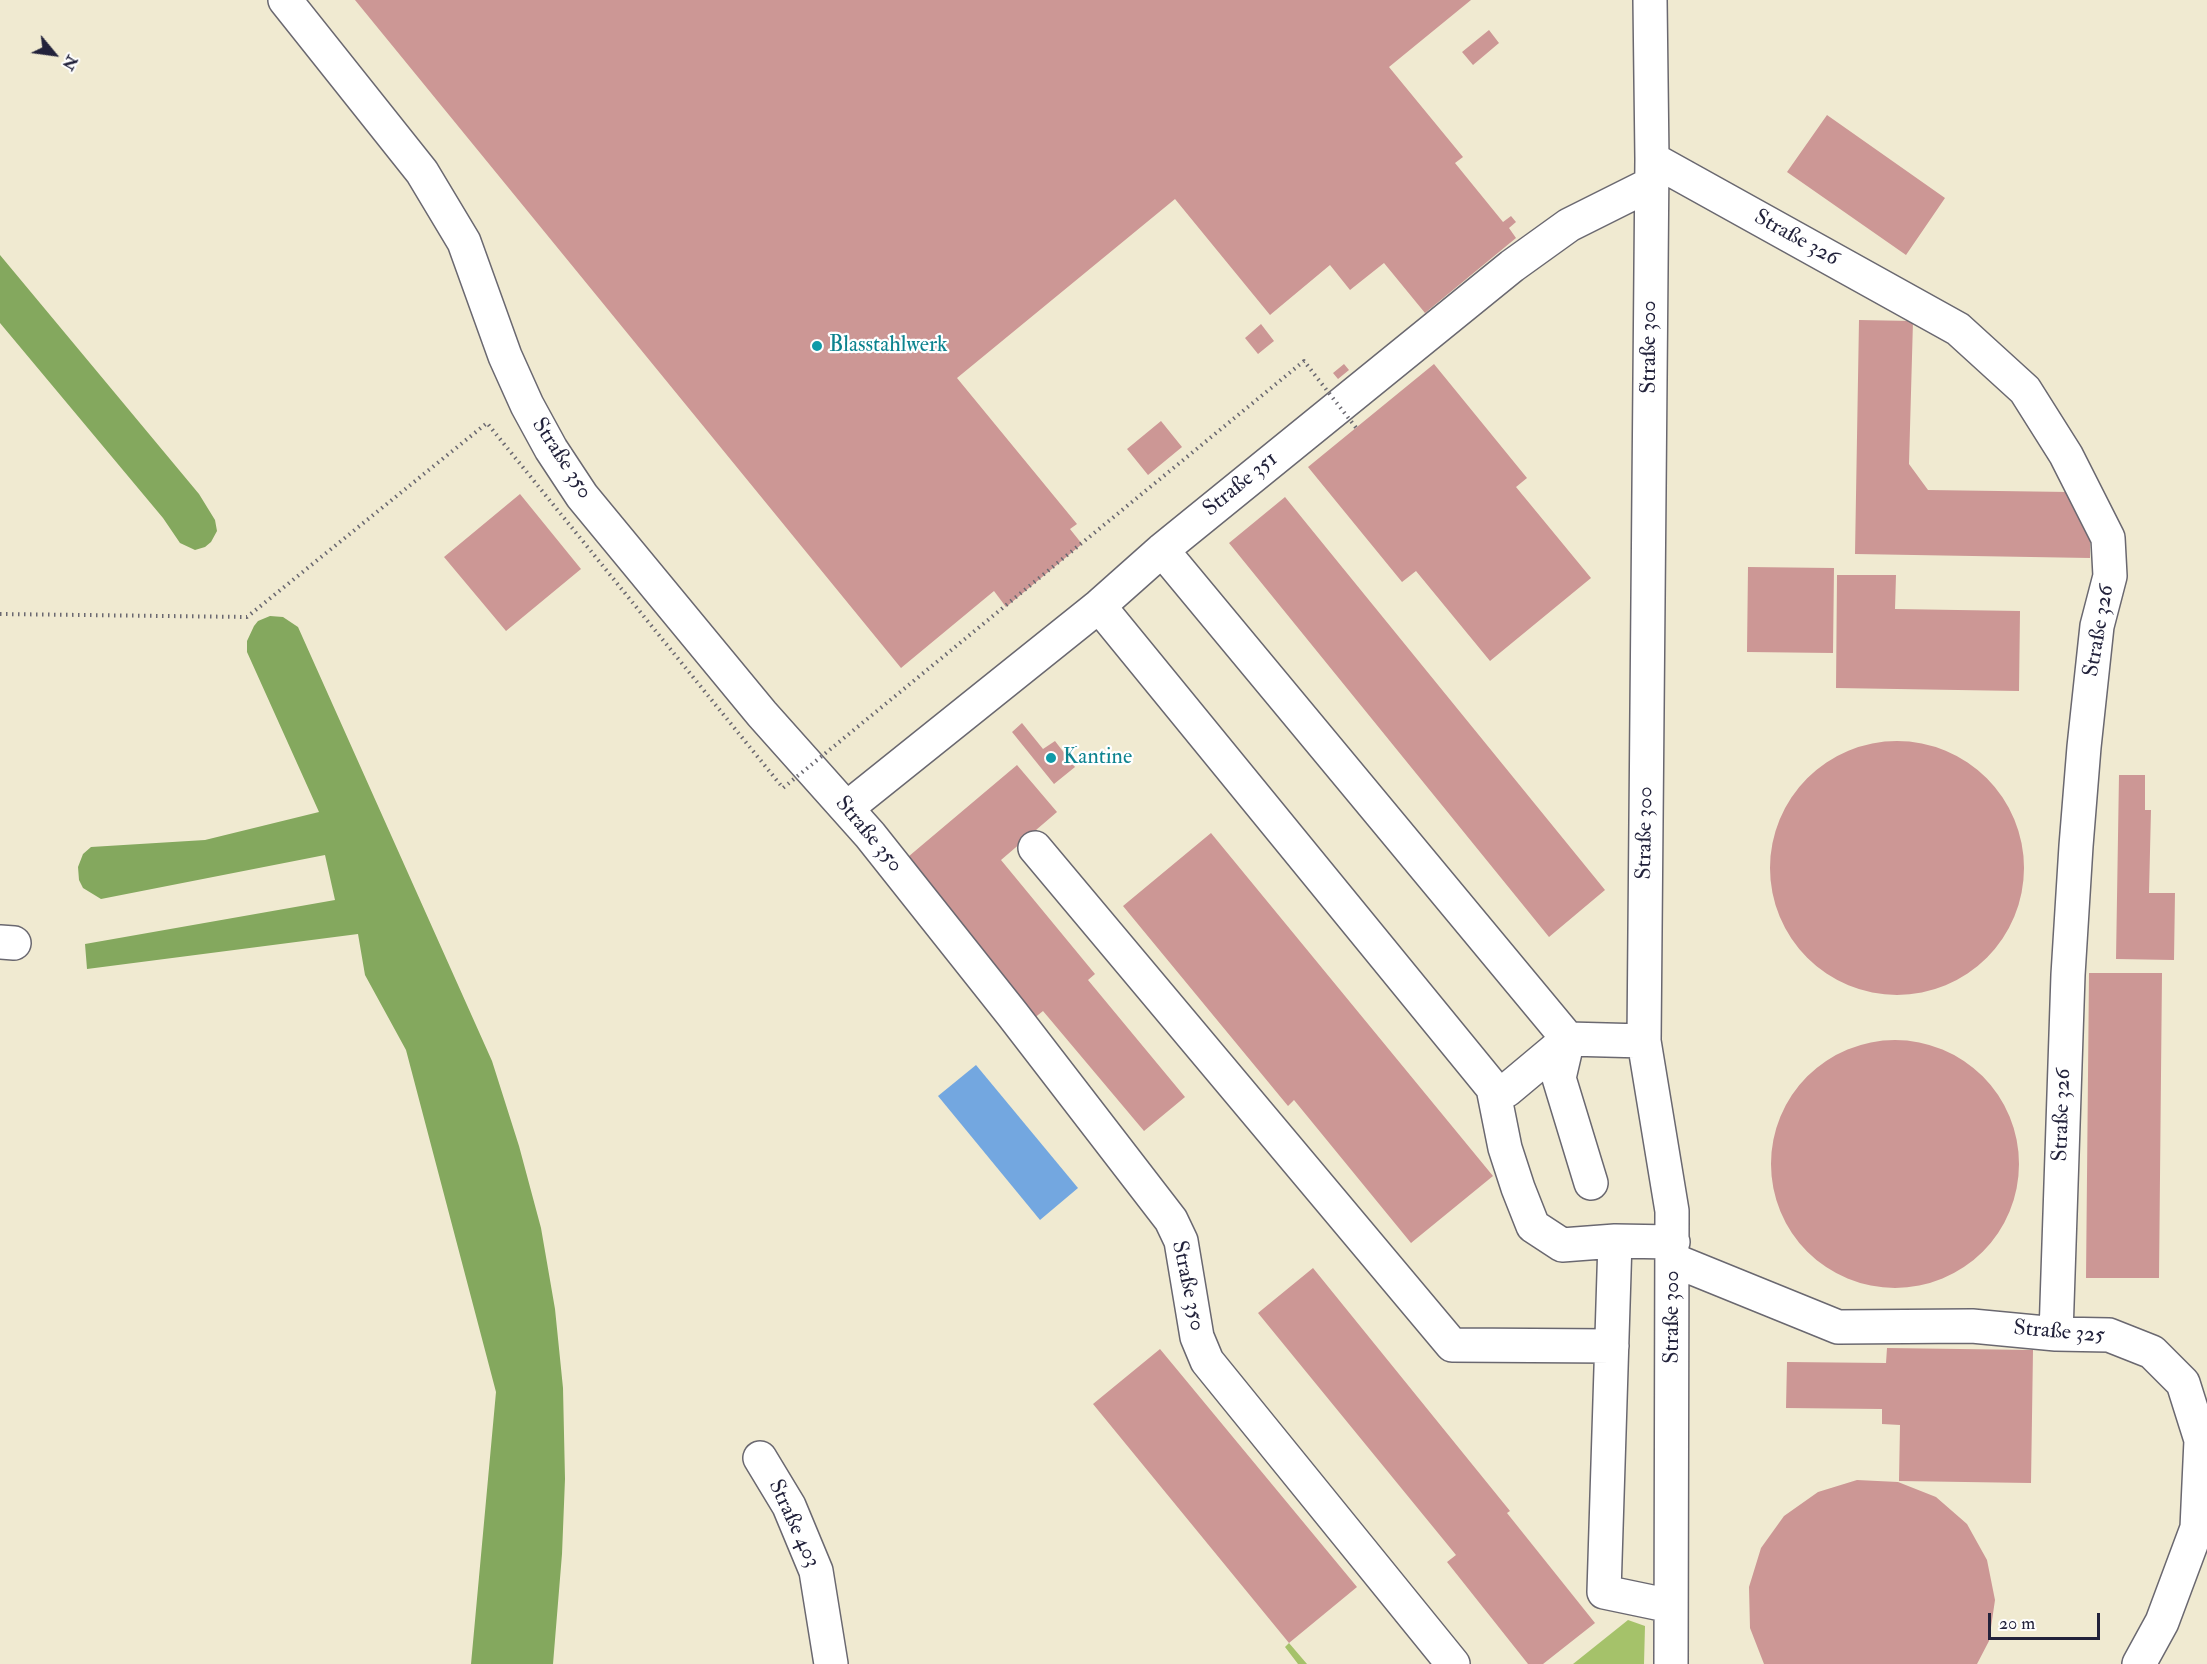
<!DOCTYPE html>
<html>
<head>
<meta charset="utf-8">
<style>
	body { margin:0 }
	#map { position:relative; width:2207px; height:1664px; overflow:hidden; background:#f0ead1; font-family:"IM FELL Double Pica",serif }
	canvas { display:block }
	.north { position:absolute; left:24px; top:24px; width:60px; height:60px; -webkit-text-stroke:4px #fff; paint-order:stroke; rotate:119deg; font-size:16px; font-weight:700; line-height:24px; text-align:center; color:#22223b }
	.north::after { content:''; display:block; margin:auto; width:21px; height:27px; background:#22223b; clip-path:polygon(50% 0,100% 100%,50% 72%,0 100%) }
	.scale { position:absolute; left:1988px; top:1613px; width:112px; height:27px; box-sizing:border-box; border:3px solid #22223b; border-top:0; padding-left:8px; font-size:18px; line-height:21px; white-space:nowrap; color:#22223b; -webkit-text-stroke:4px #fff; paint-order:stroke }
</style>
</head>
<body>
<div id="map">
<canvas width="2207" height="1664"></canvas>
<div class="north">N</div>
<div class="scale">20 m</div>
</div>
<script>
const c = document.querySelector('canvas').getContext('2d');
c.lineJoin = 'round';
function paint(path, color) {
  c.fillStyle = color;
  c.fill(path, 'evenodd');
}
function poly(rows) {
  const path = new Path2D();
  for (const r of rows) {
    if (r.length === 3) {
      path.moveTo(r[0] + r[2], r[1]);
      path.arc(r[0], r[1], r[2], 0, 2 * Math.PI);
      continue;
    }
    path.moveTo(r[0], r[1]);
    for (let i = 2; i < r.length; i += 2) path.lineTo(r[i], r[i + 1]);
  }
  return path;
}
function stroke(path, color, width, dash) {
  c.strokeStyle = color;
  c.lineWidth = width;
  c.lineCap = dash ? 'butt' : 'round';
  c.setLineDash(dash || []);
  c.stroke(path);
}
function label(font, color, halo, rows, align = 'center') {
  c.font = font + ' "IM FELL Double Pica",serif';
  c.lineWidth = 4.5;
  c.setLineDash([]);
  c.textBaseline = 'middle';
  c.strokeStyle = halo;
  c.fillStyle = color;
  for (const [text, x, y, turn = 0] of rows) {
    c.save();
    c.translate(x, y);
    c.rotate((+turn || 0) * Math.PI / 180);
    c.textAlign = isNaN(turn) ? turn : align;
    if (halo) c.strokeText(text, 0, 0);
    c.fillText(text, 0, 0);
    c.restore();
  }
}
const green = poly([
	[1628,1620,1645,1626,1644,1664,1573,1664],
	[1289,1643,1307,1664,1298,1664,1285,1647]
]);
const forest = poly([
	[0,255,199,494,215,520,217,531,211,542,205,547,195,550,180,543,163,518,0,323],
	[270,616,283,617,298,627,492,1061,519,1146,541,1228,555,1309,563,1388,565,1479,562,1554,553,1664,471,1664,496,1392,406,1050,365,975,358,934,87,969,85,944,335,900,325,855,101,899,83,888,79,880,78,867,83,854,91,847,205,840,319,812,247,652,247,641,254,626,258,621]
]);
const water = poly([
	[976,1065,1078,1188,1040,1220,938,1096]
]);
const building = poly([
	[355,0,1471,0,1389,67,1463,157,1455,163,1503,222,1511,216,1516,222,1509,228,1516,238,1425,313,1384,263,1350,290,1330,265,1270,315,1175,199,957,378,1077,524,1070,529,1082,544,1006,607,994,591,901,668],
	[1489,30,1499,43,1473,65,1462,52],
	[1827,115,1945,198,1906,255,1787,172],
	[1859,320,1913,321,1909,464,1928,490,2069,492,2090,529,2090,558,1855,554],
	[1261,324,1274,341,1258,354,1245,338],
	[1344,364,1349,370,1338,379,1333,373],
	[1434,364,1527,478,1516,487,1591,578,1490,661,1416,571,1402,582,1308,467],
	[1161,421,1182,447,1148,475,1127,449],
	[520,494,581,569,506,631,444,557],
	[1285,497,1605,890,1549,937,1229,543],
	[1748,567,1834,568,1833,653,1747,652],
	[1837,575,1896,575,1895,609,2020,611,2019,691,1836,688],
	[1022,723,1043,749,1055,741,1075,767,1054,784,1012,732],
	[1897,868,127],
	[1017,765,1057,812,1001,860,1095,974,1088,980,1185,1097,1144,1131,1043,1011,1033,1019,902,862],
	[2119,775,2145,775,2145,810,2151,810,2149,893,2175,893,2174,960,2116,959],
	[1211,833,1493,1176,1411,1243,1294,1100,1288,1106,1123,906],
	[2089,973,2162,973,2159,1278,2086,1278],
	[1895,1164,124],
	[1313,1268,1510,1511,1507,1513,1595,1623,1543,1664,1528,1664,1447,1562,1456,1555,1258,1313],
	[1887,1348,2033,1350,2031,1483,1899,1481,1900,1425,1882,1424,1882,1409,1786,1408,1787,1362,1886,1363],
	[1160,1349,1357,1587,1289,1643,1093,1404],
	[1857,1480,1898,1482,1936,1497,1967,1524,1987,1560,1995,1600,1989,1641,1977,1664,1764,1664,1750,1628,1749,1587,1761,1548,1784,1516,1818,1492]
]);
const minor = poly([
	[285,0,422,172,464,242,505,356,527,405,551,449,582,496,762,714,870,835,1013,1015,1171,1220,1181,1241,1197,1337,1207,1361,1453,1664],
	[1650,0,1652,159,1644,1041,1672,1211,1671,1664],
	[1652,159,1958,329,2025,390,2066,455,2108,538,2110,576,2097,626,2084,747,2076,846,2068,975,2056,1334],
	[1162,550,1568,1039,1644,1041],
	[1099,606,1493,1088,1507,1090,1568,1039],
	[847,808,1099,606,1162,550,1512,266,1569,225,1651,184],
	[1035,848,1452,1345,1612,1346],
	[0,942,14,943],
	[1568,1039,1559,1078,1591,1183],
	[1493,1088,1505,1148,1518,1188,1533,1226,1562,1245,1615,1241],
	[1673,1260,1838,1327,1972,1326,2056,1334,2109,1335,2152,1352,2183,1383,2201,1440,2197,1528,2162,1622,2139,1664],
	[760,1458,789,1506,816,1571,831,1664],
	[1671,1606,1604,1592,1615,1241,1673,1242]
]);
const pathBridge = poly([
	[0,614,247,617,487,423,783,788,1304,361,1357,429]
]);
const markers = [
	[817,346,6,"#0f9aa8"],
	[1051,758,6,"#0f9aa8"]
];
const streetNames = [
	["Straße 326",1796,239,29],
	["Straße 300",1650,347,-90],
	["Straße 350",561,459,57],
	["Straße 351",1241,485,-39],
	["Straße 326",2100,631,-80],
	["Straße 300",1646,833,-89],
	["Straße 350",868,835,50],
	["Straße 326",2063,1115,-88],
	["Straße 350",1187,1286,78],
	["Straße 300",1673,1317,-90],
	["Straße 325",2059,1333,5],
	["Straße 403",793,1524,65]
];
const cultureNames = [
	["Blasstahlwerk",829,346],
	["Kantine",1063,758]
];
paint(green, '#a5c26a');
paint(forest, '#84a85e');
paint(water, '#73a7e0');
paint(building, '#cc9795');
stroke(minor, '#6a6870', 36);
stroke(minor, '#fff', 33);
stroke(pathBridge, '#6a6870', 4, [1.5, 4.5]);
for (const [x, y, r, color] of markers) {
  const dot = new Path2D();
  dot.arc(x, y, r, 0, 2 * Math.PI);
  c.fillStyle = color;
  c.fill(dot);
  stroke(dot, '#fff', 2);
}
label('22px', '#22223b', '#fff', streetNames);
label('22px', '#0d838f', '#fff', cultureNames, 'left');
</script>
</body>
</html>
